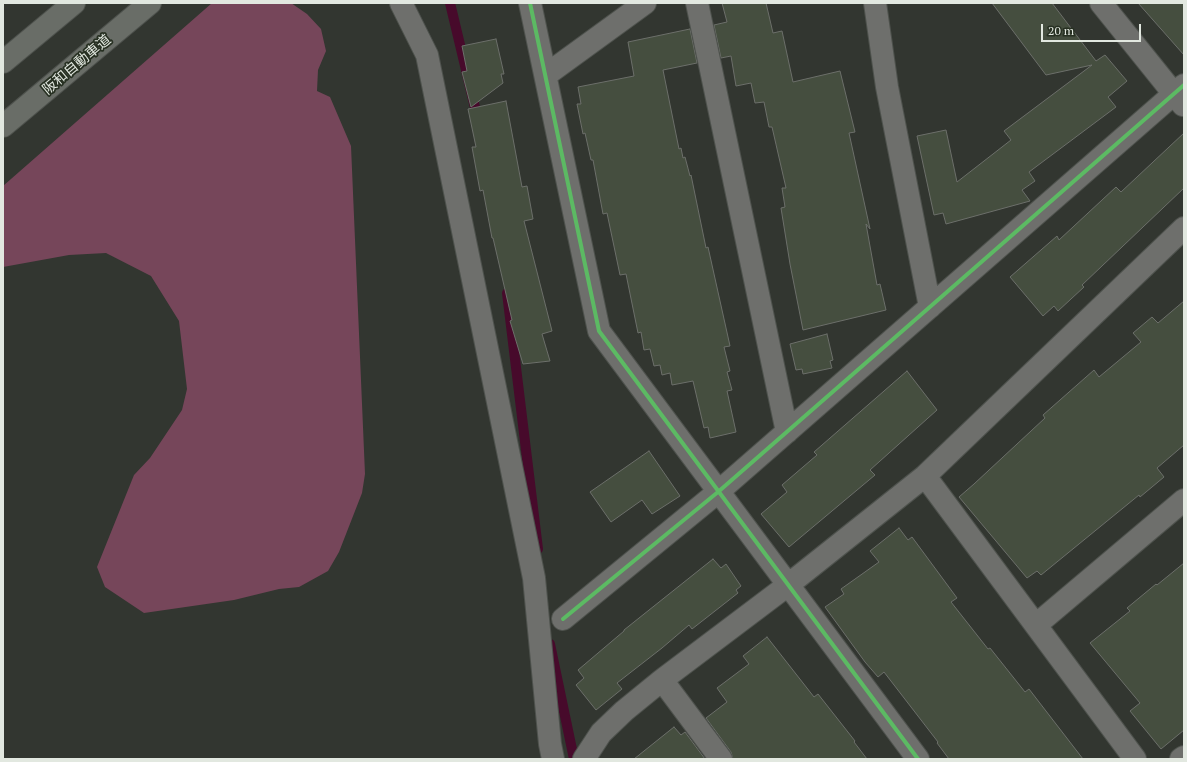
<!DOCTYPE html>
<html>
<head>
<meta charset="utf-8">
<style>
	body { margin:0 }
	#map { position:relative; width:1187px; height:762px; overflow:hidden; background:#323630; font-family:"PT Serif",serif }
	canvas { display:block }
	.frame { position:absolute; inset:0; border:4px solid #e2e8e0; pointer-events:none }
	.scale { position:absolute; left:1041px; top:24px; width:100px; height:18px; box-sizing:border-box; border:2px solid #e2e8e0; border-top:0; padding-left:5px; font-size:12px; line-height:14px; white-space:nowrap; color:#e2e8e0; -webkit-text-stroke:3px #273022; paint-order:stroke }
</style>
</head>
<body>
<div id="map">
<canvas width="1187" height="762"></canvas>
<div class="frame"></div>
<div class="scale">20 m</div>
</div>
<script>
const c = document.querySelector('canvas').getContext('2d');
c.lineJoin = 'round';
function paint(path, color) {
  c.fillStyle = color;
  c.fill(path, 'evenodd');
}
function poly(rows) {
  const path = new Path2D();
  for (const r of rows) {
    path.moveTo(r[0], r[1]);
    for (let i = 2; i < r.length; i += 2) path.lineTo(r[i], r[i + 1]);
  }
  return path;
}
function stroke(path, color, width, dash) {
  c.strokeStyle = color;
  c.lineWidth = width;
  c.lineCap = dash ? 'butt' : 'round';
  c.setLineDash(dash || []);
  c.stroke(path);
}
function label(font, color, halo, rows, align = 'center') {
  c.font = font + ' "PT Serif","Noto Sans JP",serif';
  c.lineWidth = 3.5;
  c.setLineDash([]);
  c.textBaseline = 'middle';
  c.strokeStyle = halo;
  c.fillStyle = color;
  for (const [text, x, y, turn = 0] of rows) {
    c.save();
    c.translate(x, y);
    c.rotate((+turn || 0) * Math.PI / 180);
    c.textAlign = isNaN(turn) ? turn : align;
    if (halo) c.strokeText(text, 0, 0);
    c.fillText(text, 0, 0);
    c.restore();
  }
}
const green = poly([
	[212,3,291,3,307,14,321,29,326,51,318,70,317,91,330,97,351,146,365,474,362,493,339,552,328,571,299,587,279,589,234,600,144,613,105,587,97,567,134,475,150,458,182,410,187,389,179,321,151,276,106,253,69,255,3,267,3,186]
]);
const stream = poly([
	[450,3,478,120],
	[507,293,538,549],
	[550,644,574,759]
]);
const building = poly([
	[722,3,766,3,773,33,782,31,793,82,840,71,855,132,849,133,870,229,866,224,877,285,880,284,886,310,803,330,790,264,781,208,785,207,782,188,786,188,772,127,769,127,764,102,755,103,751,83,736,86,731,56,721,58,714,25,727,22,722,3],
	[992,3,1052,3,1096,61,1105,55,1127,81,1108,97,1116,107,1029,172,1035,181,1022,190,1030,201,946,224,943,213,934,215,917,136,946,130,957,182,1011,140,1004,131,1092,65,1046,75,992,3],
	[1138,3,1184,3,1184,55,1138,3],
	[690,29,697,63,663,70,679,149,681,148,683,158,685,157,690,176,691,175,706,248,708,247,730,346,724,347,730,371,727,372,732,390,727,391,736,432,710,438,708,427,704,428,693,381,672,385,670,373,662,375,660,365,654,366,650,349,644,350,641,332,638,333,626,274,620,275,607,213,603,214,593,160,591,160,585,133,583,134,577,104,581,104,578,87,634,76,628,42,690,29],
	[496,39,504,74,501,74,503,83,471,107,462,72,467,71,462,46,496,39],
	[506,101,522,187,527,186,533,219,524,221,552,331,542,334,550,361,523,364,510,321,512,320,493,238,492,238,483,190,480,191,472,147,476,147,468,109,506,101],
	[1184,133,1184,188,1082,285,1084,287,1058,311,1054,306,1043,316,1010,277,1057,236,1059,240,1116,187,1121,192,1184,133],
	[1184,301,1184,445,1157,468,1164,477,1140,497,1139,495,1041,575,1037,571,1027,578,959,497,974,484,1045,418,1043,415,1094,370,1099,377,1141,342,1133,333,1152,317,1158,323,1184,301],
	[827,334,833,360,830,361,832,368,803,374,802,369,796,370,790,344,827,334],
	[907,371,937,410,870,470,875,475,789,547,761,514,787,492,782,485,817,455,814,452,907,371],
	[649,451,680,496,652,514,642,500,611,522,590,492,649,451],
	[899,528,908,540,912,537,957,598,951,602,988,649,990,648,1025,692,1029,689,1083,759,949,759,937,743,938,742,884,672,878,677,865,662,825,607,844,594,841,589,879,562,870,551,899,528],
	[713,559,721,568,726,564,741,586,736,590,738,593,692,629,689,625,662,648,617,683,622,689,596,710,576,685,584,678,578,670,624,631,624,630,713,559],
	[1184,563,1184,730,1161,749,1130,711,1140,703,1090,643,1130,611,1127,608,1156,584,1157,585,1184,563],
	[767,637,814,697,818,694,855,741,854,742,867,759,733,759,731,752,706,718,727,702,717,688,749,664,743,656,767,637],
	[674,727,681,735,685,732,705,759,634,759,674,727]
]);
const street = poly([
	[401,3,427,55,534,578,550,744,553,759],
	[530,3,599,331,918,759],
	[697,3,787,432],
	[875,3,887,87,930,307],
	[1101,3,1183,105],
	[546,75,645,3],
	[925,476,1135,759],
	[563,619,718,492,1184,85],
	[1036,625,1184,500],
	[662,680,721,759],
	[584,759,601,733,624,711,662,680,788,585,925,476,1184,228],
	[1181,759,1184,757]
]);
const highway = poly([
	[3,62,74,3],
	[3,126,150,3]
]);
const cycleway = poly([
	[530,3,599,331,918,759],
	[563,619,718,492,1184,85]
]);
const streetNames = [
	["阪和自動車道",77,65,-40]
];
paint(green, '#76465a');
stroke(stream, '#470a2b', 10);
paint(building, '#454e3f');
stroke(building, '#6c6f6a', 1);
stroke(street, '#4e524d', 24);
stroke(highway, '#4e524d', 24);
stroke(street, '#6e6f6c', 22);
stroke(highway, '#696d67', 22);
stroke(cycleway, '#5cba63', 4);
label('14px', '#e2e8e0', '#273022', streetNames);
</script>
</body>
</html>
